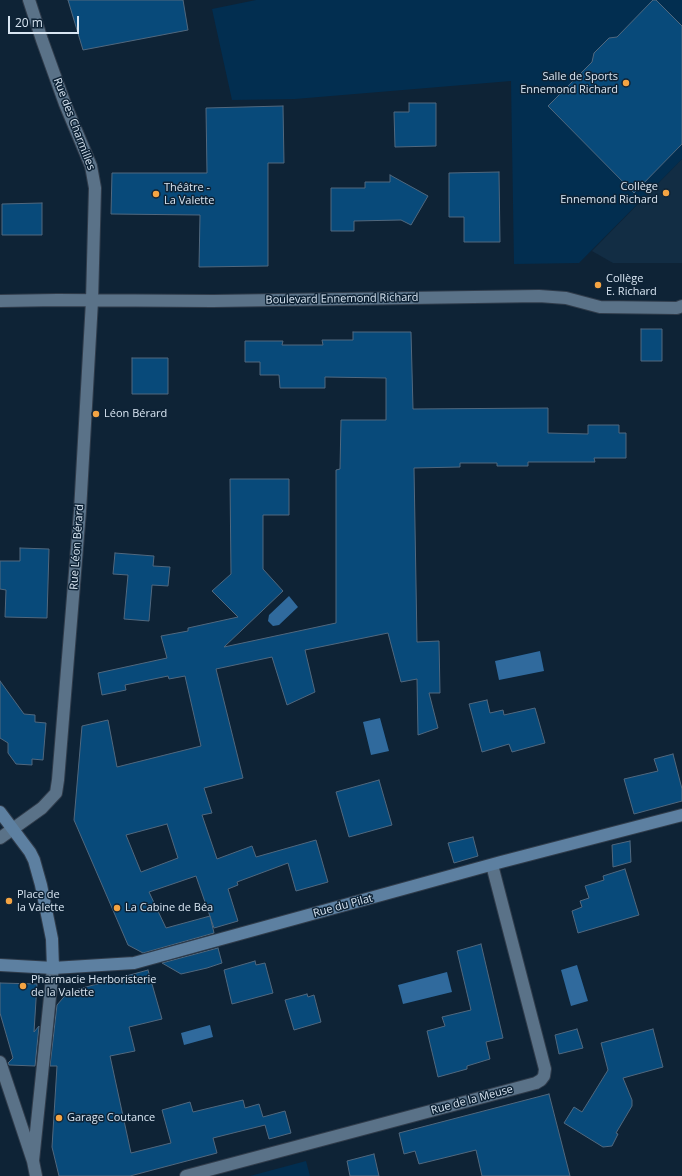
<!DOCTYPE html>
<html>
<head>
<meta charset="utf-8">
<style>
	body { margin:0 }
	#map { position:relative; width:682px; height:1176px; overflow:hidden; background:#0e2336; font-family:"Open Sans",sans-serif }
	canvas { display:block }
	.scale { position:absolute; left:8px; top:16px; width:71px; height:18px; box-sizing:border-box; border:2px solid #d8e5f2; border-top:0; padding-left:5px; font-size:12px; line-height:14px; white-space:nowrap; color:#d8e5f2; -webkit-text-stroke:3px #0e2336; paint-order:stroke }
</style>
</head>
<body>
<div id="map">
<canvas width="682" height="1176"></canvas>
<div class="scale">20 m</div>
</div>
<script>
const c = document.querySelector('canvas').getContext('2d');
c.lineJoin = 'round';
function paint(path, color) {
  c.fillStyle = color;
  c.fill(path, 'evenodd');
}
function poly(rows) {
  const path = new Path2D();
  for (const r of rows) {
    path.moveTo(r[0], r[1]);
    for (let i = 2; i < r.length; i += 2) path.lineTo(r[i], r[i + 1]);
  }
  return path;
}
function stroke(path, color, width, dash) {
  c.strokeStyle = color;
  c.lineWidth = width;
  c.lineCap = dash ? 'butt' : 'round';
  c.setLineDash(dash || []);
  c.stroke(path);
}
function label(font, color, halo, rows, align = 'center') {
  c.font = font + ' "Open Sans",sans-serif';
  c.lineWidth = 3;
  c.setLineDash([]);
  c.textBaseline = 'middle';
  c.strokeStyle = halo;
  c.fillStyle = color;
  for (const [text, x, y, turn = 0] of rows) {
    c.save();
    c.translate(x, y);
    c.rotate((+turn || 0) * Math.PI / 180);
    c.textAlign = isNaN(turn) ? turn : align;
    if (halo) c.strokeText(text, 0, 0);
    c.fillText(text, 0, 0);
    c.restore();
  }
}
const built = poly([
	[682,159,682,263,613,263,592,251]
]);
const green = poly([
	[256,0,682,0,682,159,579,263,514,264,511,81,295,99,232,100,212,9],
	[306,1161,310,1176,250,1176]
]);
const water = poly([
	[289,596,298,607,279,625,273,626,268,621,269,615],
	[540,651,544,671,499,680,495,661],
	[380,718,389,751,371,755,363,722],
	[577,965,588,1001,571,1006,561,970],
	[447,972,452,992,403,1004,398,985],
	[210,1025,213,1037,184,1045,181,1033]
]);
const building = poly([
	[68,0,183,0,188,30,83,50,68,0],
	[653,0,656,0,682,26,682,144,634,193,548,106,592,62,594,53,609,38,617,37,653,0],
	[409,103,436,103,436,146,395,147,394,112,409,112,409,103],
	[283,106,284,163,268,163,268,266,199,267,200,215,111,214,112,173,207,173,206,108,283,106],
	[499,172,500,242,464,242,464,217,449,217,449,173,499,172],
	[390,175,428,196,411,225,401,220,354,221,354,231,331,231,331,188,365,188,365,182,390,182,390,175],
	[42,203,42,235,2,235,2,204,42,203],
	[641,329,662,329,662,361,641,361,641,329],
	[353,332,411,332,413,409,548,408,548,433,588,434,588,425,619,425,619,433,626,433,626,458,594,458,595,462,528,462,528,466,497,466,497,463,460,463,460,467,414,468,417,642,439,641,440,693,429,693,438,728,418,735,417,679,401,682,388,633,305,650,315,692,287,705,272,657,216,669,243,778,204,788,212,813,202,815,217,859,252,846,256,857,316,840,328,882,296,891,288,863,237,882,238,885,228,889,238,921,214,928,196,876,149,892,166,928,210,916,214,933,143,953,128,945,74,820,82,726,108,720,117,767,201,746,185,676,169,679,168,676,125,685,126,690,102,695,98,673,167,658,161,636,188,631,188,628,238,617,212,591,231,574,230,479,289,479,289,515,263,515,263,569,283,591,224,647,336,623,336,470,340,469,341,420,386,420,386,378,325,377,325,388,280,388,279,375,260,375,260,362,245,362,245,341,283,341,282,345,323,345,322,340,353,340,353,332],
	[167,824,178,858,141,872,126,835,167,824],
	[132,358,168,358,168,394,132,394,132,358],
	[20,548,49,549,47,618,5,617,6,590,0,589,0,561,20,561,20,548],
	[115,553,154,556,153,566,170,567,168,586,152,585,149,621,124,619,128,575,113,574,115,553],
	[0,681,24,714,35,715,35,722,46,723,43,760,32,759,32,765,16,764,8,753,8,743,0,738,0,681],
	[487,700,490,713,503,710,504,715,535,708,545,743,512,752,509,744,482,752,469,704,487,700],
	[673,754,682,789,682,801,634,814,624,779,658,771,654,759,673,754],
	[379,780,392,825,349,837,336,792,379,780],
	[473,837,478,856,454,863,448,843,473,837],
	[630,841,631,862,613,867,612,845,630,841],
	[625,869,639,915,578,933,572,911,582,907,580,901,589,898,585,886,604,880,603,876,625,869],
	[481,944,503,1038,486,1042,490,1059,467,1066,467,1069,438,1077,427,1031,445,1026,442,1017,471,1010,457,951,481,944],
	[218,948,222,963,207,968,181,974,162,963,218,948],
	[255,961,256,965,265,963,273,993,232,1004,224,970,255,961],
	[148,970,162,1019,129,1027,135,1051,110,1056,131,1153,171,1143,162,1110,190,1102,193,1112,243,1100,245,1108,259,1104,263,1117,285,1111,291,1133,269,1139,265,1125,213,1138,217,1153,130,1176,59,1176,52,1147,57,1066,50,1066,57,1005,68,992,148,970],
	[0,983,37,984,34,1032,39,1026,35,1066,9,1065,8,1063,13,1058,0,1013,0,983],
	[307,994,308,997,314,995,321,1022,294,1030,285,1000,307,994],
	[577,1029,583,1048,559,1054,555,1035,577,1029],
	[653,1029,663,1067,623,1078,632,1100,632,1106,616,1133,618,1134,612,1146,603,1147,564,1123,574,1107,582,1112,608,1070,601,1043,653,1029],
	[549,1094,570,1176,482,1176,476,1150,419,1164,415,1151,404,1154,399,1133,549,1094],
	[374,1154,379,1176,350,1176,347,1161,374,1154]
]);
const street = poly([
	[0,301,57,300,213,301,539,296,566,298,600,307,677,308,682,306],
	[0,838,42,808,56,793,58,780,80,511,92,301,95,188,91,166,65,104,42,40,29,0],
	[0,1062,33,1161,36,1176],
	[33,1161,53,968],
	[186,1176,536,1083,541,1080,544,1076,545,1069,492,865]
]);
const secondary = poly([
	[0,812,30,852,34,860,41,885,52,939,53,968],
	[0,965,53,968,134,963,501,862,682,815]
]);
const markers = [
	[626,83,4,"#f4a443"],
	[666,193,4,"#f4a443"],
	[156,194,4,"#f4a443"],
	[598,285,4,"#f4a443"],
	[96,414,4,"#f4a443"],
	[9,901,4,"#f4a443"],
	[117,908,4,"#f4a443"],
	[23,986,4,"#f4a443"],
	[59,1118,4,"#f4a443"]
];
const poiNames = [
	["Salle de Sports",618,77,"right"],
	["Ennemond Richard",618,90,"right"],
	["Collège",658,187,"right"],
	["Ennemond Richard",658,200,"right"],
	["Théâtre -",164,188],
	["La Valette",164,201],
	["Collège",606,279],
	["E. Richard",606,292],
	["Léon Bérard",104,414],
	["Place de",17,895],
	["la Valette",17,908],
	["La Cabine de Béa",125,908],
	["Pharmacie Herboristerie",31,980],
	["de la Valette",31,993],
	["Garage Coutance",67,1118]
];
const streetNames = [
	["Rue des Charmilles",74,124,69],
	["Boulevard Ennemond Richard",342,299,-1],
	["Rue Léon Bérard",77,547,-86],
	["Rue du Pilat",343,906,-15],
	["Rue de la Meuse",472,1100,-15]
];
paint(built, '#122d44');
paint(green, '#022e50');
paint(water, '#306a9d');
paint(building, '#084a7a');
stroke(building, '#51687e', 1);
stroke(street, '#303c4b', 14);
stroke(secondary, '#303c4b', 14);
stroke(street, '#5a7288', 12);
stroke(secondary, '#5d80a1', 12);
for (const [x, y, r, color] of markers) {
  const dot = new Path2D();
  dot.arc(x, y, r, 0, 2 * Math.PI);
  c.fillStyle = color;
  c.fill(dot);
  stroke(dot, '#0e2336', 1.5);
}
label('11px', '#d8e5f2', '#0e2336', poiNames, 'left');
label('11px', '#d8e5f2', '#0e2336', streetNames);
</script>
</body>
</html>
